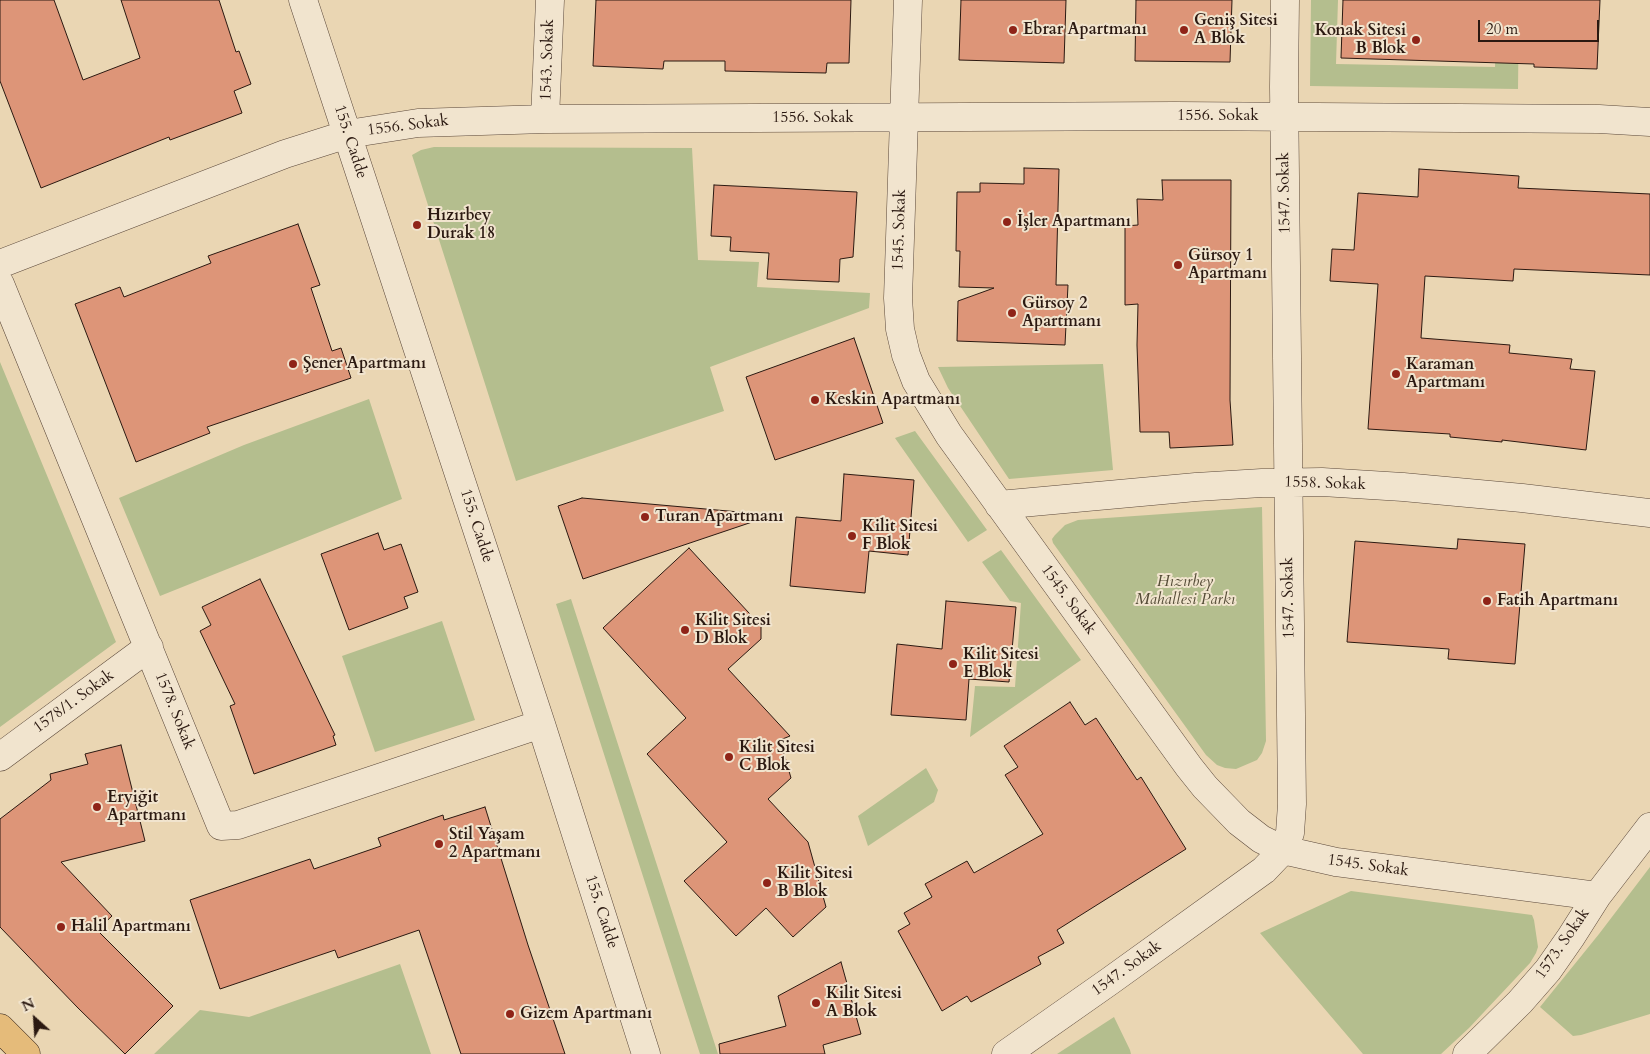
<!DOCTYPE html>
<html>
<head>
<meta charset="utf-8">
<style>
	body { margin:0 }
	#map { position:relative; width:1650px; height:1054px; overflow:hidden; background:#ead6b3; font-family:Cardo,serif }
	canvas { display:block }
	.north { position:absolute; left:10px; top:994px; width:50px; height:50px; -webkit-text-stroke:4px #f1e4ce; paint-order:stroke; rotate:334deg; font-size:14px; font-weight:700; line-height:20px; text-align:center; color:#2b1911 }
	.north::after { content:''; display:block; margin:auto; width:18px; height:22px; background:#2b1911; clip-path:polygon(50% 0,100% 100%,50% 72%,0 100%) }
	.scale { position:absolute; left:1478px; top:20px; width:121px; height:22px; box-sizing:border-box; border:2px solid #2b1911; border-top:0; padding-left:6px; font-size:15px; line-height:18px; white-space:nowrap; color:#2b1911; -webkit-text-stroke:4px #f1e4ce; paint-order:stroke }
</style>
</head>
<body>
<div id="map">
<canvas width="1650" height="1054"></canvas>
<div class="north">N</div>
<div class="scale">20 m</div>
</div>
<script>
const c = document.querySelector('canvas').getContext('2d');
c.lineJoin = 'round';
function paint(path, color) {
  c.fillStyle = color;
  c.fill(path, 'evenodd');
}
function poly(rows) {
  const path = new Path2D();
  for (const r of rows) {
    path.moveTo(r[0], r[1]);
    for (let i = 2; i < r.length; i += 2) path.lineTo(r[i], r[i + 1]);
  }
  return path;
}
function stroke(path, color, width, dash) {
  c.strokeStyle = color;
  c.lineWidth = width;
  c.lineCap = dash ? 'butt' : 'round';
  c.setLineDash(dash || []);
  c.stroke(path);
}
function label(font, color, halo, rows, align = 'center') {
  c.font = font + ' Cardo,serif';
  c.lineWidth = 4;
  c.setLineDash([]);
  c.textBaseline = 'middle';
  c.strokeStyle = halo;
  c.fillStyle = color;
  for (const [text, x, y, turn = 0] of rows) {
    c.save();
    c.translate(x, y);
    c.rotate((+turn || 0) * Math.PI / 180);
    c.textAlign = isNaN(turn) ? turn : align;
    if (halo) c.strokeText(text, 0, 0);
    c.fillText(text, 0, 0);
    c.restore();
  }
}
const green = poly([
	[1311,0,1338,0,1336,64,1495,67,1497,17,1519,0,1518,89,1310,86],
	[434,147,692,148,698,260,759,262,757,287,870,293,869,308,710,367,724,411,516,481,412,155,421,150],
	[0,362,116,642,0,727],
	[1103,364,1113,470,1009,479,948,388,938,367],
	[369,399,402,499,160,596,119,498,244,445],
	[915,431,987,530,968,542,895,438],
	[1262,507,1266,741,1262,753,1257,760,1236,769,1225,768,1217,765,1206,755,1053,543,1052,539,1055,535,1065,525,1078,520],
	[1001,550,1081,660,970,737,975,686,1015,687,1021,603,1010,601,982,562],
	[571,599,718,1054,700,1054,679,989,556,604],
	[442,621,475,720,375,752,342,656],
	[926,768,938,790,934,802,868,846,858,816],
	[1650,867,1650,1014,1581,1035,1573,1036,1540,1007,1599,934],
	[1351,891,1532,915,1534,920,1538,947,1536,953,1530,963,1469,1028,1441,1054,1363,1054,1260,933],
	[400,964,431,1054,154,1054,200,1010,249,1017],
	[1114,1017,1130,1050,1131,1054,1057,1054]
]);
const building = poly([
	[0,0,54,0,83,80,140,58,121,0,219,0,236,52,239,51,251,84,234,91,242,113,170,140,169,137,41,188,0,81,0,0],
	[596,0,851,0,849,63,827,63,826,73,725,71,725,61,664,61,663,69,593,66,596,0],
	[961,0,1066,0,1064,63,959,60,961,0],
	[1136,0,1232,0,1230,62,1135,61,1136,0],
	[1343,0,1600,0,1597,69,1534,67,1534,64,1341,58,1343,0],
	[1024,168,1059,169,1056,285,1068,285,1065,345,957,341,958,301,994,288,959,287,960,251,956,251,957,192,980,192,980,183,1024,184,1024,168],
	[1419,169,1519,176,1518,188,1650,194,1650,275,1514,269,1513,281,1425,276,1421,338,1510,345,1509,353,1572,359,1570,369,1595,371,1586,450,1502,440,1502,442,1450,437,1450,434,1368,429,1378,284,1330,281,1332,249,1354,250,1358,193,1418,197,1419,169],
	[1162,180,1231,180,1230,400,1233,445,1170,448,1169,432,1140,432,1137,345,1138,304,1125,305,1125,226,1138,225,1137,199,1163,200,1162,180],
	[714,185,857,192,853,257,840,259,839,282,767,279,769,253,730,251,731,237,711,236,714,185],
	[298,224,320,285,311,288,332,351,341,348,351,378,207,427,210,433,136,462,75,304,120,287,124,297,211,263,208,256,298,224],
	[854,338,883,423,775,460,746,377,854,338],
	[844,474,914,480,908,555,869,551,865,593,790,586,796,517,841,521,844,474],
	[582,498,773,515,583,579,558,506,582,498],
	[378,533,384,550,401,544,418,592,404,597,408,608,349,630,321,554,378,533],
	[1458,539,1525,544,1515,664,1448,659,1449,649,1347,642,1355,541,1457,549,1458,539],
	[689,548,761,626,761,639,728,669,790,736,780,740,791,778,768,799,808,842,826,907,793,937,766,908,736,936,684,881,727,842,647,754,686,718,603,628,689,548],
	[260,579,335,735,333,736,336,745,254,774,230,706,235,704,200,631,211,625,202,607,260,579],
	[946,601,1016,607,1009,682,969,679,966,720,891,715,897,644,942,649,946,601],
	[1070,702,1085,725,1096,718,1137,780,1141,777,1186,849,1057,930,1064,943,1038,957,1041,964,971,1002,967,996,942,1011,898,931,910,924,904,913,932,897,925,884,967,861,974,873,1043,834,1005,775,1018,767,1004,746,1070,702],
	[121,745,145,841,61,862,112,916,97,930,173,1006,125,1054,78,1008,0,927,0,819,51,780,50,774,88,764,85,754,121,745],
	[485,807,528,945,565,1054,461,1054,419,930,338,958,335,950,220,989,190,900,310,859,314,869,381,846,378,838,443,815,444,820,485,807],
	[841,962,861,1034,823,1045,825,1054,720,1054,719,1044,786,1026,778,996,841,962]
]);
const minor = poly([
	[303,0,541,724,646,1054],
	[908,0,898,298,900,329,906,355,916,381,949,435,1189,767,1205,787,1239,822,1261,839,1283,850,1336,862,1597,896],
	[545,119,550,0],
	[0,264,285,154,348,134,418,123,545,119,1175,116,1599,119,1650,122],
	[0,284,221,826,238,825,541,724],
	[999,505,1196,487,1262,483,1322,482,1403,487,1522,498,1650,513],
	[0,757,149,647],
	[1006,1054,1110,981,1264,870,1283,850,1290,833,1292,804,1284,87,1285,0],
	[1467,1054,1520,1002,1548,970,1571,937,1597,896,1650,827]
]);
const major = poly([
	[0,1028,26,1054]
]);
const markers = [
	[1013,30,5,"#8f2418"],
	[1184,30,5,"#8f2418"],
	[1416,40,5,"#8f2418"],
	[1007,222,5,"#8f2418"],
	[417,225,5,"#8f2418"],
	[1178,265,5,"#8f2418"],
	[1012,313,5,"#8f2418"],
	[293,364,5,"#8f2418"],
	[1396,374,5,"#8f2418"],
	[815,400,5,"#8f2418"],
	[645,517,5,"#8f2418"],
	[852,536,5,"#8f2418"],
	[1487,601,5,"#8f2418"],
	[685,630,5,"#8f2418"],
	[953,664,5,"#8f2418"],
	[729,757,5,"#8f2418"],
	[97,807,5,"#8f2418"],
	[439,844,5,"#8f2418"],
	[767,883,5,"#8f2418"],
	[61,927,5,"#8f2418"],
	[816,1003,5,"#8f2418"],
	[510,1014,5,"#8f2418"]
];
const poiNames = [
	["Geniş Sitesi",1194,21],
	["A Blok",1194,39],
	["Ebrar Apartmanı",1023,30],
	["Konak Sitesi",1406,31,"right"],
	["B Blok",1406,49,"right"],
	["Hızırbey",427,216],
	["Durak 18",427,234],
	["İşler Apartmanı",1017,222],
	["Gürsoy 1",1188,256],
	["Apartmanı",1188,274],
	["Gürsoy 2",1022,304],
	["Apartmanı",1022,322],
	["Şener Apartmanı",303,364],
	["Karaman",1406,365],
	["Apartmanı",1406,383],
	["Keskin Apartmanı",825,400],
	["Turan Apartmanı",655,517],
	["Kilit Sitesi",862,527],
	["F Blok",862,545],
	["Fatih Apartmanı",1497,601],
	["Kilit Sitesi",695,621],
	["D Blok",695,639],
	["Kilit Sitesi",963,655],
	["E Blok",963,673],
	["Kilit Sitesi",739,748],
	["C Blok",739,766],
	["Eryiğit",107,798],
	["Apartmanı",107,816],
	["Stil Yaşam",449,835],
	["2 Apartmanı",449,853],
	["Kilit Sitesi",777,874],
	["B Blok",777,892],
	["Halil Apartmanı",71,927],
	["Kilit Sitesi",826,994],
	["A Blok",826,1012],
	["Gizem Apartmanı",520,1014]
];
const streetNames = [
	["1543. Sokak",548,60,-88],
	["1556. Sokak",1218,116],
	["1556. Sokak",813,118],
	["1556. Sokak",408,126,-7],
	["155. Cadde",350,142,72],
	["1547. Sokak",1285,193,-91],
	["1545. Sokak",900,230,-88],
	["1558. Sokak",1325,484,2],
	["155. Cadde",476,526,72],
	["1547. Sokak",1289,598,-91],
	["1545. Sokak",1068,600,54],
	["1578/1. Sokak",74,702,-36],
	["1578. Sokak",174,711,68],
	["1545. Sokak",1368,866,8],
	["155. Cadde",601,912,72],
	["1573. Sokak",1563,944,-55],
	["1547. Sokak",1127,969,-36]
];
const parkNames = [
	["Hızırbey",1185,582],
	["Mahallesi Parkı",1185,600]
];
paint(green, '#b4be8e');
paint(building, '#dd9578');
stroke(building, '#2b1911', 1);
stroke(minor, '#5b483a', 29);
stroke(major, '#2b1911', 29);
stroke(minor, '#f1e4ce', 28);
stroke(major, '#e5bb7a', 28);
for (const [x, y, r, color] of markers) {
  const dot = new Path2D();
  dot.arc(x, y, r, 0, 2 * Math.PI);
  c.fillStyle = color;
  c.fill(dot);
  stroke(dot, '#f1e4ce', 2);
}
label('bold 16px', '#2b1911', '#f1e4ce', poiNames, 'left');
label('16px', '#2b1911', '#f1e4ce', streetNames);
label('italic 16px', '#544b36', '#f1e4ce', parkNames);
</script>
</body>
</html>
